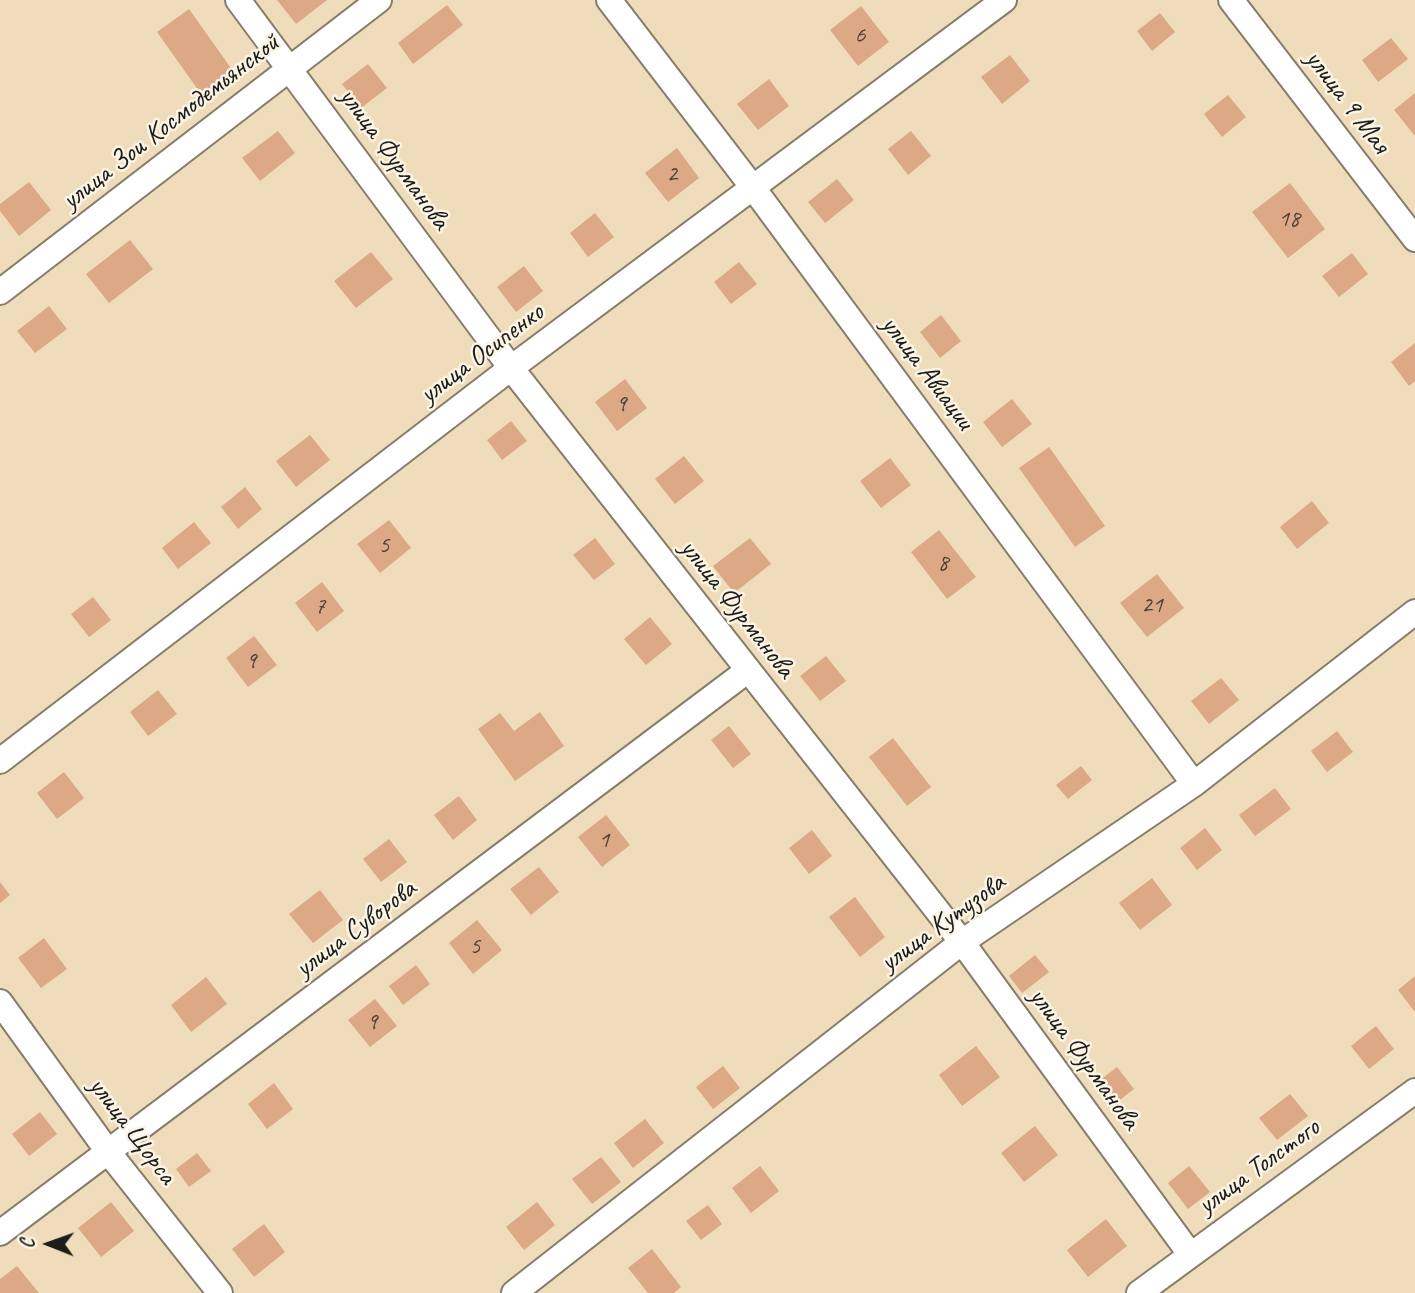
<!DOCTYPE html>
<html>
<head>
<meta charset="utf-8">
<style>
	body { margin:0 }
	#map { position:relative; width:1415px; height:1293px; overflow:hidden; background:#efdcba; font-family:Caveat,sans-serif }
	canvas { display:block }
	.north { position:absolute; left:14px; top:1209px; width:70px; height:70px; -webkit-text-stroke:5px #fcf5e5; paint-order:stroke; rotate:271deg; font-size:19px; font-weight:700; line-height:28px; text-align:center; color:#1c1c1c }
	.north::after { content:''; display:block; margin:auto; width:24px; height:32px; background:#1c1c1c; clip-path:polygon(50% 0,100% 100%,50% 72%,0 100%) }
</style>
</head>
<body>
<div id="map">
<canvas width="1415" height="1293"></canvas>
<div class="north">С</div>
</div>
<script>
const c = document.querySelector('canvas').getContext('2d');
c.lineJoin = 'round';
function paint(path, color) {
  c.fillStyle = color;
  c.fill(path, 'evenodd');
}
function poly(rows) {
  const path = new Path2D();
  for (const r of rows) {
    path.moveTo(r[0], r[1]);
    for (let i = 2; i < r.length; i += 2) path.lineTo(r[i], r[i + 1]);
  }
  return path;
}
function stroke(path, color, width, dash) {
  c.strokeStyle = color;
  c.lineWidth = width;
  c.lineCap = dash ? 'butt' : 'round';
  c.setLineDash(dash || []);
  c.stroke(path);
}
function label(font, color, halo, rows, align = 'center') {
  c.font = font + ' Caveat,sans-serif';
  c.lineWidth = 5;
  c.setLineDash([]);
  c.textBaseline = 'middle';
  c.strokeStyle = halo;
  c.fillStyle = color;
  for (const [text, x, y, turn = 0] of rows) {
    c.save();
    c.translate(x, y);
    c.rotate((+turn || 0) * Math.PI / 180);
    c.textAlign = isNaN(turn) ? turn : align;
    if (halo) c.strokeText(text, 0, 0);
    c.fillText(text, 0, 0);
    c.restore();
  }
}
const building = poly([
	[277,0,327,0,296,24],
	[447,5,463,25,413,64,398,43],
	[861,6,889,42,858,66,830,30],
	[189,9,238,78,206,101,157,32],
	[1160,13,1175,32,1152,51,1137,31],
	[1391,38,1408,59,1378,82,1362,60],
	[1010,55,1030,81,1002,104,981,77],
	[368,64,387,88,361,108,342,84],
	[769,79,789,106,758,130,737,104],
	[1415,93,1415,136,1394,110],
	[1228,95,1246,117,1222,137,1204,114],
	[278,131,295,153,260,181,242,158],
	[911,131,931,156,908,175,888,149],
	[677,148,699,178,668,202,645,173],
	[837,179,854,200,825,223,808,202],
	[29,182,51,210,19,236,0,211,0,204],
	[1290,183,1325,229,1288,258,1252,212],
	[595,213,614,237,588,257,570,233],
	[130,240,153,269,109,303,86,274],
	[371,252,393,279,356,308,334,281],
	[1352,253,1368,274,1339,297,1322,276],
	[739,262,757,284,731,304,714,282],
	[524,266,543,291,516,312,497,287],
	[49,306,67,329,35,353,17,331],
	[941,315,961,341,940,358,920,332],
	[1415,343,1415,381,1409,386,1391,362],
	[625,379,647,408,617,431,595,402],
	[1012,399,1032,424,1002,447,983,422],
	[511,421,527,441,502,460,487,440],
	[310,435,330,460,296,487,276,461],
	[1049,447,1105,526,1075,547,1019,468],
	[684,456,704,481,675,504,655,479],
	[890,458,911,485,881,508,860,481],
	[245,487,262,509,238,529,221,507],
	[1312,501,1329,523,1297,549,1280,527],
	[389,520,411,548,380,573,357,544],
	[194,522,211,543,178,569,162,548],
	[939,530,976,577,947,599,911,552],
	[595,538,615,564,594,580,573,555],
	[750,538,771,564,734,593,713,566],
	[1157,574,1184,608,1147,637,1120,603],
	[322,582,344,611,317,632,295,603],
	[93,597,111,620,89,637,71,614],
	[650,617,672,644,646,665,624,639],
	[254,636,277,665,248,687,226,658],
	[826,656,846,681,820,701,800,676],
	[1221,678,1239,700,1209,724,1191,701],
	[158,690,177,714,148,736,130,712],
	[540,712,564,746,515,781,478,729,500,713,514,731],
	[729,726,751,754,733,768,711,740],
	[1337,731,1353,752,1327,772,1311,751],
	[893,738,931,787,907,806,869,757],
	[1081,766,1092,780,1068,799,1056,785],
	[64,772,84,798,57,819,37,793],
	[1275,788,1291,809,1255,836,1239,815],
	[459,796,477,820,453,840,434,815],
	[606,815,630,845,602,867,578,837],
	[1205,828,1222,850,1197,870,1180,848],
	[812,830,832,856,809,874,789,848],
	[389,839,407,862,381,882,363,859],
	[539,867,559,892,531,915,510,889],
	[1152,878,1172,905,1140,930,1119,903],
	[0,882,10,895,0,903],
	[320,890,343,920,313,943,289,914],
	[855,897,885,937,860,957,829,917],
	[477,920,502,950,473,974,449,943],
	[44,938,67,969,41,988,18,958],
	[1035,955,1049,972,1022,993,1009,976],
	[416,965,430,984,403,1005,389,986],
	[1415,976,1415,1012,1398,990],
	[206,977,227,1004,191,1032,171,1005],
	[375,999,397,1026,370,1047,348,1020],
	[1376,1026,1394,1049,1369,1069,1351,1046],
	[976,1046,1000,1077,962,1106,939,1075],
	[723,1066,740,1088,713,1109,696,1087],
	[1117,1067,1134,1089,1112,1106,1095,1084],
	[274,1083,293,1109,267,1129,248,1104],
	[1290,1094,1308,1116,1277,1140,1259,1118],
	[40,1112,57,1134,29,1156,12,1134],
	[645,1119,664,1143,633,1168,614,1143],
	[1035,1126,1058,1155,1024,1182,1001,1153],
	[197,1153,211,1171,189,1187,176,1169],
	[601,1157,621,1182,592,1204,572,1179],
	[760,1166,779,1191,751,1213,732,1188],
	[1189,1166,1210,1192,1188,1209,1168,1183],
	[111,1202,134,1231,101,1257,78,1228],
	[537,1202,555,1225,524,1250,506,1227],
	[708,1205,722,1224,701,1240,686,1221],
	[1106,1219,1127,1246,1088,1277,1067,1250],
	[264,1224,285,1252,254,1277,232,1249],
	[652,1249,681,1287,674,1293,648,1293,628,1268],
	[17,1266,39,1293,0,1293,0,1279]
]);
const minor = poly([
	[238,0,511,368,962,942,1190,1254],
	[609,0,754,189,1194,784],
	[1231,0,1415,239],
	[0,292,379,0],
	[0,761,511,368,1004,0],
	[0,1002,109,1153,220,1293],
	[0,1233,747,671],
	[514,1293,962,942,1194,784,1415,612],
	[1139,1293,1415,1091]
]);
const numberNames = [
	["6",860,36],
	["2",672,175],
	["18",1289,220],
	["9",621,405],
	["5",384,546],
	["8",943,564],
	["21",1152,606],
	["7",320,607],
	["9",251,662],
	["1",604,841],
	["5",475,947],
	["9",372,1023]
];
const streetNames = [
	["улица 9 Мая",1347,102,53],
	["улица Зои Космодемьянской",171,122,-38],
	["улица Фурманова",394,159,54],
	["улица Осипенко",482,354,-37],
	["улица Авиации",927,373,53],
	["улица Фурманова",737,609,52],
	["улица Кутузова",943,923,-36],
	["улица Суворова",356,929,-37],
	["улица Фурманова",1084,1059,54],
	["улица Щорса",132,1131,53],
	["улица Толстого",1259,1167,-36]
];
paint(building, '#dda886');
stroke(minor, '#867c6b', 28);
stroke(minor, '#fff', 24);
label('24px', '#4c3f36', null, numberNames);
label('28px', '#1c1c1c', '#fcf5e5', streetNames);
</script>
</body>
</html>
